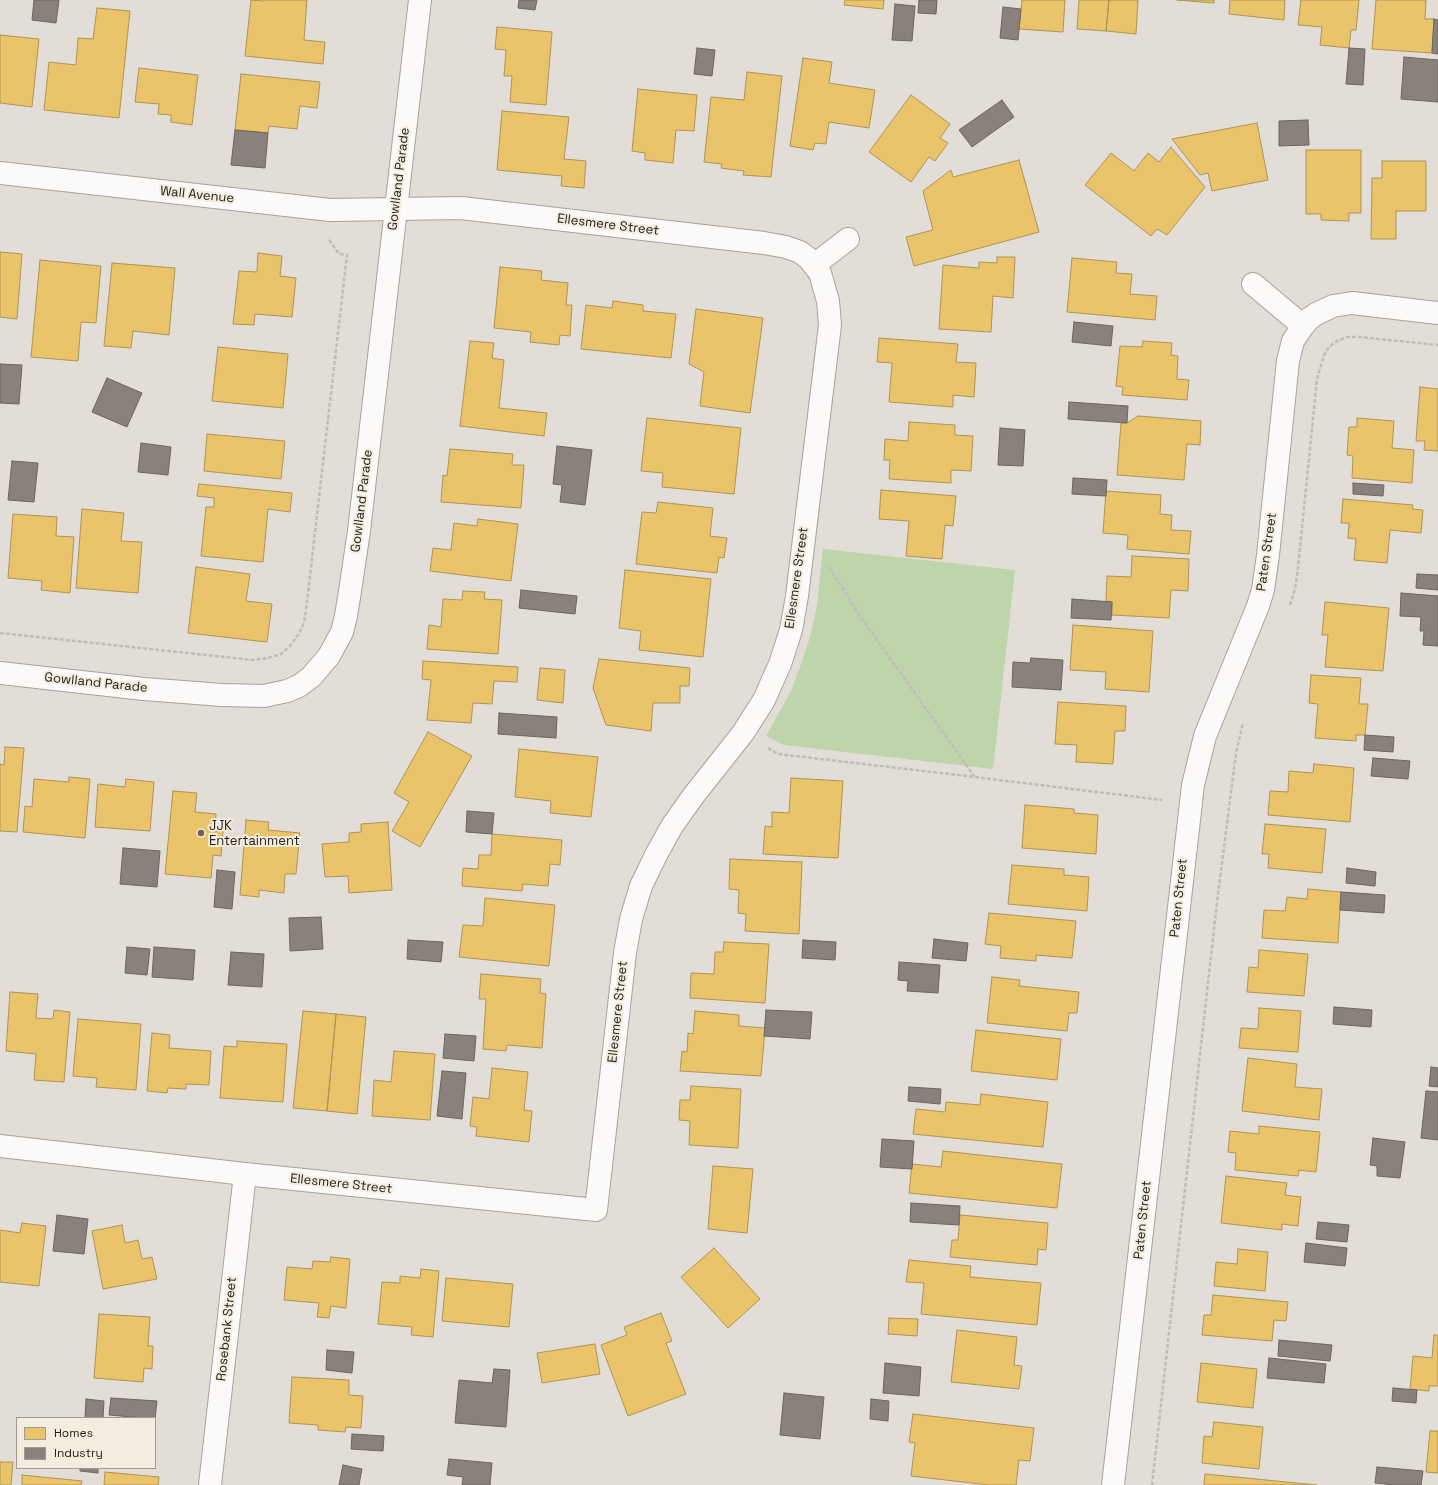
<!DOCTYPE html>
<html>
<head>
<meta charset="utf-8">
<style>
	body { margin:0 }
	#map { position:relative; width:1438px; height:1485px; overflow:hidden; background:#e2ded7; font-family:"Space Grotesk",sans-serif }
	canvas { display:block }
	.legend { position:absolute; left:16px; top:1417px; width:140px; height:52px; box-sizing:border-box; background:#f4ecdf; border:1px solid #a19b91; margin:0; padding:5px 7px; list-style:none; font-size:12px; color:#25221d }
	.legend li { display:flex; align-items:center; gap:8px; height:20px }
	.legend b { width:20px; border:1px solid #a19b91 }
</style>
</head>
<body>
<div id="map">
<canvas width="1438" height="1485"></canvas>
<ul class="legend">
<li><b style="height:11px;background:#e9c46a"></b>Homes</li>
<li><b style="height:11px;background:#8a817c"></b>Industry</li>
</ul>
</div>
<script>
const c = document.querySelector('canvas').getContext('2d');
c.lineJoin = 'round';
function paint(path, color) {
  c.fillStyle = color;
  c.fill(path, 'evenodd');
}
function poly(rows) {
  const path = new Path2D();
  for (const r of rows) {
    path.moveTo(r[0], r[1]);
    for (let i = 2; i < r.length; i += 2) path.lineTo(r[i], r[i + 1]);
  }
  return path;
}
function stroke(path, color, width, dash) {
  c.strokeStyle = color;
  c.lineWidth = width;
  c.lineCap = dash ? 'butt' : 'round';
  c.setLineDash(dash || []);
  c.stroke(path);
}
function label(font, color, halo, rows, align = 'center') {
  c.font = font + ' "Space Grotesk",sans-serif';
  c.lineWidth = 4;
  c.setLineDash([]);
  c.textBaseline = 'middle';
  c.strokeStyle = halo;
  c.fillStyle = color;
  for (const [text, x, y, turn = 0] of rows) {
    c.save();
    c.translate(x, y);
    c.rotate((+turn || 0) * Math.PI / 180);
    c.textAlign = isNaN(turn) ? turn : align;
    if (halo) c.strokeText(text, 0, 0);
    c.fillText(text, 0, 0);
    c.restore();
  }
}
const green = poly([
	[823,549,1015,570,993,769,784,745,766,736,791,691,801,664,810,637,817,605]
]);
const homes = poly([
	[251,0,264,1,264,0,307,0,304,40,325,42,323,64,245,56,251,0],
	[845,0,884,0,883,9,844,5,845,0],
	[1022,0,1065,0,1063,32,1019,29,1022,0],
	[1079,0,1109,0,1106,31,1077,29,1079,0],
	[1109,0,1138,0,1136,34,1106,31,1109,0],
	[1177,0,1214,0,1214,3,1177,0],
	[1230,0,1285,0,1284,20,1229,14,1230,0],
	[1301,0,1359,0,1356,30,1351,30,1349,48,1320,45,1322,27,1298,25,1301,0],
	[1376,0,1426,0,1425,19,1434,19,1432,53,1372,49,1376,0],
	[97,8,130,11,119,118,44,110,49,62,76,65,78,38,93,39,97,8],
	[497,27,552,32,546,105,510,102,512,76,504,76,506,50,495,49,497,27],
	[0,35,39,39,32,107,0,103,0,35],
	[803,58,832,62,829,83,875,90,869,128,829,122,826,144,815,143,813,150,790,146,803,58],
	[139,68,198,75,192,125,171,122,171,115,158,114,159,104,135,102,139,68],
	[747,72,782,76,771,177,743,175,744,171,721,168,722,164,704,162,711,97,744,100,747,72],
	[241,74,320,82,317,108,300,106,297,129,269,126,268,133,235,130,241,74],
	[638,89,697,95,694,131,676,130,673,163,645,160,645,153,632,151,638,89],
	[911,95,950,124,940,138,948,143,935,161,929,157,911,182,869,152,911,95],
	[502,111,569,117,564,159,586,161,584,188,561,186,562,176,497,170,502,111],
	[1257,123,1268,180,1212,191,1208,173,1200,175,1172,139,1257,123],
	[1171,147,1205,187,1167,235,1157,229,1151,236,1085,185,1111,153,1134,171,1148,153,1159,162,1171,147],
	[1306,150,1361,150,1361,213,1349,213,1349,221,1321,220,1321,214,1306,214,1306,150],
	[1019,160,1039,232,914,266,906,237,933,230,923,191,951,170,953,177,1019,160],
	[1382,161,1426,161,1426,211,1396,211,1396,239,1371,239,1372,178,1382,178,1382,161],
	[0,252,22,254,17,319,0,317,0,252],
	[258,253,282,256,280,276,296,278,292,317,255,314,254,325,233,324,239,271,257,272,258,253],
	[997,257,1015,257,1013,298,993,296,991,332,939,329,943,265,979,268,979,262,997,263,997,257],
	[1072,258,1117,262,1116,273,1132,274,1130,294,1157,296,1155,320,1067,312,1072,258],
	[40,260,101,266,96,323,81,322,78,361,31,357,40,260],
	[112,263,175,268,169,335,133,331,131,348,104,346,112,263],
	[500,267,542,271,541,280,568,283,566,305,572,305,570,336,560,335,559,345,530,342,531,332,494,328,500,267],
	[613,301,643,305,643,311,676,314,671,358,581,349,586,305,612,308,613,301],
	[696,309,763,318,750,413,700,406,704,372,689,364,696,309],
	[879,338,958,344,956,362,976,363,974,397,953,395,953,407,889,402,892,363,877,362,879,338],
	[470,341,494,343,492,358,504,360,499,408,547,413,544,436,460,426,470,341],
	[1143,341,1172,343,1171,355,1178,356,1177,379,1189,380,1187,400,1122,395,1123,387,1116,386,1120,346,1142,347,1143,341],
	[218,347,288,354,283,408,212,401,218,347],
	[1420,387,1438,389,1438,451,1424,450,1425,441,1416,441,1420,387],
	[1138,416,1201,421,1200,445,1187,444,1184,480,1117,475,1121,423,1127,423,1138,416],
	[647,418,741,428,734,494,662,487,663,473,641,471,647,418],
	[1357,418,1394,421,1392,448,1414,450,1412,483,1352,478,1353,456,1347,455,1349,427,1357,427,1357,418],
	[909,422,955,425,955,435,973,436,971,471,951,470,951,483,889,479,890,460,884,460,885,439,908,441,909,422],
	[207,434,285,441,281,479,204,471,207,434],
	[450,449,513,454,512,465,524,465,521,508,441,502,443,475,447,476,450,449],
	[199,484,292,493,290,512,268,509,263,562,201,556,206,507,214,507,214,498,197,496,199,484],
	[881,490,956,496,953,526,945,525,942,559,906,556,909,521,879,519,881,490],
	[1106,491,1161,495,1160,514,1172,515,1171,530,1191,531,1189,554,1127,549,1128,535,1103,533,1106,491],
	[1343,499,1413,505,1412,509,1423,510,1421,533,1390,530,1387,563,1354,560,1356,539,1348,538,1349,523,1341,523,1343,499],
	[658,502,713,508,710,536,727,538,724,558,719,557,717,573,636,564,642,512,656,513,658,502],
	[82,509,124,513,121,541,142,542,138,593,76,588,82,509],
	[13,514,57,517,56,536,74,537,70,593,41,590,42,581,8,578,13,514],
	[478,519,518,524,511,581,430,571,433,548,451,550,454,523,477,526,478,519],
	[1132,556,1189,559,1188,591,1171,590,1169,618,1112,615,1112,602,1106,601,1107,576,1131,577,1132,556],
	[196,567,250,574,246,601,272,604,267,642,188,633,196,567],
	[625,570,711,579,703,657,639,650,641,631,619,628,625,570],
	[463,591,485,592,484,599,502,600,498,654,427,649,429,625,441,627,443,599,462,600,463,591],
	[1325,602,1389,608,1383,671,1325,667,1328,635,1322,635,1325,602],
	[1073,625,1153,631,1149,692,1105,689,1106,672,1070,670,1073,625],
	[599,659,690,668,689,686,680,686,680,703,653,703,651,731,606,725,593,688,599,659],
	[423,661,518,667,517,682,494,681,492,704,473,703,471,723,427,720,431,680,422,679,423,661],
	[540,668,565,670,563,703,537,700,540,668],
	[1311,675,1361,678,1359,704,1368,704,1365,735,1356,735,1356,741,1315,738,1318,704,1309,703,1311,675],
	[1058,702,1126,706,1125,731,1115,731,1113,764,1076,762,1077,745,1055,744,1058,702],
	[428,732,472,756,420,847,392,831,409,802,394,793,428,732],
	[5,747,24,748,17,832,0,831,0,764,4,765,5,747],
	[519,749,598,757,591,817,550,813,551,801,515,797,519,749],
	[1314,764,1354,768,1350,822,1268,815,1270,791,1288,792,1289,771,1313,773,1314,764],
	[69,777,90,779,85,838,23,832,25,806,32,807,34,779,69,782,69,777],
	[791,778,843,781,838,858,763,854,765,826,772,827,772,812,789,813,791,778],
	[126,779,154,782,150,831,95,827,98,784,125,787,126,779],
	[173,791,197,793,195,812,216,814,215,831,223,831,221,856,213,855,211,878,165,874,173,791],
	[1025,805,1074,809,1074,813,1098,815,1096,854,1022,848,1025,805],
	[246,820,269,822,268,830,300,833,296,874,285,874,284,893,259,890,259,897,240,895,246,820],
	[388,822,392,890,349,893,348,876,325,877,322,844,349,842,349,833,361,832,361,824,388,822],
	[1265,824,1326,829,1322,873,1268,868,1269,854,1262,854,1265,824],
	[492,834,562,840,560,865,550,864,548,886,523,884,522,891,462,886,463,868,478,869,479,855,491,855,492,834],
	[730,859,802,862,799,934,745,931,746,914,738,913,739,890,729,889,730,859],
	[1012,865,1064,869,1064,875,1089,877,1087,911,1008,904,1012,865],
	[1308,889,1341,892,1338,943,1262,938,1264,910,1285,911,1287,897,1307,899,1308,889],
	[485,898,555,905,549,966,459,957,463,925,483,926,485,898],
	[989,913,1076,921,1072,958,1036,955,1036,961,1000,958,1001,946,985,944,989,913],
	[724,942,769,944,765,1003,690,998,691,973,714,974,715,952,723,952,724,942],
	[1259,950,1308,954,1304,996,1247,992,1249,967,1258,968,1259,950],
	[481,974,541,979,540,993,546,994,542,1048,507,1045,506,1051,483,1049,486,999,479,999,481,974],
	[992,977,1020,980,1019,986,1079,992,1077,1013,1069,1013,1067,1031,987,1023,992,977],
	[10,992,38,994,36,1018,53,1019,54,1010,70,1012,64,1082,34,1080,36,1054,6,1051,10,992],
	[1259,1008,1301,1011,1298,1052,1239,1048,1241,1028,1258,1029,1259,1008],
	[303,1011,336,1014,327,1111,293,1108,303,1011],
	[695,1011,739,1015,739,1026,765,1028,761,1076,680,1071,682,1051,687,1052,688,1033,693,1034,695,1011],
	[336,1014,366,1017,357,1114,327,1111,336,1014],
	[78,1019,141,1024,136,1090,96,1087,97,1078,73,1076,78,1019],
	[976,1030,1061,1039,1057,1080,971,1071,976,1030],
	[152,1033,170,1035,169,1048,211,1051,209,1085,186,1084,186,1089,168,1088,167,1093,147,1091,152,1033],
	[237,1041,287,1044,283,1102,220,1098,224,1046,237,1047,237,1041],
	[394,1051,435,1054,430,1120,372,1116,374,1080,391,1082,394,1051],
	[1248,1058,1297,1064,1295,1087,1322,1089,1319,1120,1242,1111,1248,1058],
	[492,1068,528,1072,524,1110,532,1111,529,1142,476,1136,477,1127,470,1126,473,1097,489,1099,492,1068],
	[691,1086,741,1089,738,1148,689,1145,690,1121,679,1120,680,1100,690,1100,691,1086],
	[981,1094,1048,1102,1043,1147,913,1134,916,1109,945,1112,946,1102,980,1105,981,1094],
	[1259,1126,1320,1132,1316,1172,1299,1170,1298,1176,1235,1170,1236,1153,1228,1152,1230,1131,1259,1134,1259,1126],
	[943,1151,1062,1164,1057,1208,909,1193,912,1164,941,1167,943,1151],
	[713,1166,753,1169,747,1233,708,1229,713,1166],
	[1226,1176,1287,1183,1285,1195,1301,1197,1298,1226,1282,1224,1282,1230,1221,1223,1226,1176],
	[960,1215,1048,1223,1046,1250,1038,1249,1037,1265,950,1257,952,1240,958,1240,960,1215],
	[22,1223,46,1226,39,1286,0,1282,0,1230,20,1233,22,1223],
	[122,1225,125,1243,138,1240,142,1259,152,1257,157,1279,103,1289,92,1231,122,1225],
	[714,1248,760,1299,728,1328,681,1277,714,1248],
	[1238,1249,1268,1252,1265,1291,1214,1286,1216,1262,1237,1264,1238,1249],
	[331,1257,350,1259,346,1308,331,1306,329,1318,317,1317,319,1303,284,1300,287,1267,312,1269,313,1261,330,1262,331,1257],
	[909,1260,971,1266,970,1277,1041,1283,1037,1325,921,1314,924,1283,906,1282,909,1260],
	[421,1269,439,1271,433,1337,411,1335,412,1327,378,1324,382,1282,400,1283,400,1276,420,1278,421,1269],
	[446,1278,513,1284,509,1327,442,1321,446,1278],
	[1213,1295,1288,1302,1286,1321,1274,1320,1272,1341,1202,1335,1204,1315,1211,1315,1213,1295],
	[661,1313,672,1341,666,1343,686,1394,628,1416,601,1345,627,1335,624,1327,661,1313],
	[99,1314,150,1317,148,1346,153,1346,152,1369,144,1368,143,1382,94,1378,99,1314],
	[889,1318,918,1319,917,1336,888,1334,889,1318],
	[957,1330,1017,1337,1014,1365,1022,1366,1019,1389,951,1382,957,1330],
	[1434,1335,1438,1335,1438,1386,1429,1386,1429,1391,1410,1389,1413,1356,1432,1358,1434,1335],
	[595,1344,600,1374,542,1383,537,1353,595,1344],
	[1201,1363,1257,1369,1253,1408,1197,1402,1201,1363],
	[292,1377,349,1380,349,1395,363,1396,361,1428,346,1427,345,1432,318,1430,318,1425,289,1423,292,1377],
	[913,1414,1034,1428,1030,1461,1019,1460,1016,1485,989,1485,911,1476,915,1443,909,1442,913,1414],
	[1214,1422,1263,1427,1259,1469,1202,1463,1204,1436,1212,1437,1214,1422],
	[1430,1431,1438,1431,1438,1473,1426,1472,1430,1431],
	[0,1462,13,1462,11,1485,0,1485,0,1462],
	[105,1472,159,1477,158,1485,104,1485,105,1472],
	[1205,1474,1317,1485,1204,1485,1205,1474],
	[22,1475,82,1481,81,1485,22,1485,22,1475]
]);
const industry = poly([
	[34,0,59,0,56,23,32,20,34,0],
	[519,0,537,0,535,10,518,8,519,0],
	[919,0,937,0,936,14,918,13,919,0],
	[895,4,915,6,912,41,892,40,895,4],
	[1003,7,1021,9,1018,40,1000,38,1003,7],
	[1434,19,1438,20,1438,54,1432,53,1434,19],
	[697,48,715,50,712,76,694,74,697,48],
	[1349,48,1365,49,1363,85,1346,84,1349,48],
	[1404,57,1438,60,1438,102,1401,99,1404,57],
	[1002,100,1014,117,972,147,959,130,1002,100],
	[1308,120,1309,145,1279,146,1279,121,1308,120],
	[235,130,268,133,265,168,231,165,235,130],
	[1074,322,1113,326,1111,346,1072,342,1074,322],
	[0,364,22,365,19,404,0,403,0,364],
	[107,378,142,393,127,427,92,412,107,378],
	[1069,402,1128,406,1127,423,1068,419,1069,402],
	[1000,428,1025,430,1023,466,998,465,1000,428],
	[141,443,171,447,168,475,138,472,141,443],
	[557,446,592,450,585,505,560,502,562,485,553,484,557,446],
	[12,461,38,463,34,502,8,500,12,461],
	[1073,478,1107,480,1106,496,1072,494,1073,478],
	[1353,483,1384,485,1383,496,1353,494,1353,483],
	[1417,574,1438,575,1438,590,1416,588,1417,574],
	[521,590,577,596,575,614,519,608,521,590],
	[1401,593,1438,596,1438,646,1423,645,1424,631,1420,631,1421,617,1400,616,1401,593],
	[1072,599,1112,602,1111,620,1071,618,1072,599],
	[1031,658,1063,660,1061,690,1012,687,1013,662,1030,663,1031,658],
	[499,713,557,717,556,738,498,734,499,713],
	[1365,735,1394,737,1393,752,1364,750,1365,735],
	[1373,758,1410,761,1408,779,1371,776,1373,758],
	[467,811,494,813,492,834,466,832,467,811],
	[123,848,160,851,157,887,120,884,123,848],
	[1347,868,1376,872,1375,886,1346,883,1347,868],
	[217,870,235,872,232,909,214,907,217,870],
	[1341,892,1385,895,1384,913,1340,910,1341,892],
	[321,917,323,949,290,951,289,918,321,917],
	[934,939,968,943,966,961,932,958,934,939],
	[408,940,443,942,441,962,407,959,408,940],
	[803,940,836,942,835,960,802,958,803,940],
	[127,947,150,949,147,975,125,973,127,947],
	[154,947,195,950,193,980,152,977,154,947],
	[231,952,264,954,262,987,228,985,231,952],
	[899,962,940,965,938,993,907,991,908,981,898,980,899,962],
	[1334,1007,1372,1010,1371,1027,1333,1024,1334,1007],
	[766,1010,812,1012,810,1039,764,1036,766,1010],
	[445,1034,476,1036,474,1061,443,1058,445,1034],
	[1431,1067,1438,1068,1438,1087,1429,1086,1431,1067],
	[442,1071,466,1073,462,1119,437,1116,442,1071],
	[909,1087,941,1089,940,1104,908,1101,909,1087],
	[1426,1091,1438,1092,1438,1140,1421,1138,1426,1091],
	[1373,1138,1405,1142,1400,1178,1377,1176,1377,1166,1370,1165,1373,1138],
	[882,1139,914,1141,912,1169,880,1167,882,1139],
	[911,1203,960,1206,959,1225,910,1222,911,1203],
	[57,1215,88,1219,84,1254,53,1251,57,1215],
	[1318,1222,1349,1225,1347,1242,1316,1239,1318,1222],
	[1306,1243,1347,1248,1345,1266,1304,1262,1306,1243],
	[1279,1340,1332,1345,1330,1361,1278,1356,1279,1340],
	[327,1350,354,1352,352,1373,326,1370,327,1350],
	[1269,1358,1326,1364,1324,1383,1267,1378,1269,1358],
	[885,1363,921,1367,919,1396,883,1393,885,1363],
	[494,1369,510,1370,506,1427,455,1423,459,1380,492,1383,494,1369],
	[1393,1388,1417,1390,1416,1403,1392,1401,1393,1388],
	[784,1393,824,1397,820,1439,780,1435,784,1393],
	[111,1398,157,1401,155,1419,109,1415,111,1398],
	[86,1399,104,1401,103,1418,85,1418,86,1399],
	[871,1399,889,1401,888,1421,870,1419,871,1399],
	[352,1434,384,1436,383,1451,351,1449,352,1434],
	[449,1459,492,1463,490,1485,462,1485,463,1477,447,1475,449,1459],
	[343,1465,362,1469,359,1485,339,1485,343,1465],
	[1377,1467,1423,1471,1421,1485,1394,1485,1375,1483,1377,1467],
	[80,1468,98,1468,98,1473,80,1471,80,1468]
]);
const path = poly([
	[829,567,862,619,974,776],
	[1290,605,1295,589,1298,568,1317,379,1324,355,1329,347,1337,341,1347,337,1359,337,1438,345],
	[0,633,253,660,268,658,281,654,290,646,298,635,304,623,306,610,347,255,339,254,328,238],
	[768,748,778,754,975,777,1162,800],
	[1152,1485,1217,902,1236,753,1243,723]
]);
const minor = poly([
	[0,173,330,210,461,208,764,243,786,247,800,252,808,258,820,273,828,301,830,325,797,596,791,630,780,664,764,700,743,733,694,795,672,826,656,855,641,886,631,919,625,953,596,1210,245,1174,0,1146],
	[814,265,848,239],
	[1253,284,1303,326],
	[210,1485,245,1174],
	[1113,1485,1193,785,1205,736,1258,606,1263,590,1268,555,1288,361,1293,341,1303,326,1309,319,1316,314,1333,306,1352,303,1438,313]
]);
const tertiary = poly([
	[0,673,144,689,222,695,264,696,287,691,299,686,311,677,329,656,342,632,346,616,350,591,359,531,420,0]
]);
const markers = [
	[201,833,4,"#67645e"]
];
const streetNames = [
	["Gowlland Parade",399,179,-83],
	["Wall Avenue",197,195,6],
	["Ellesmere Street",608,225,7],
	["Gowlland Parade",362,501,-83],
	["Paten Street",1267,552,-82],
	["Ellesmere Street",797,578,-82],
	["Gowlland Parade",96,683,6],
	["Paten Street",1179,898,-84],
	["Ellesmere Street",618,1012,-84],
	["Ellesmere Street",341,1184,6],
	["Paten Street",1143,1220,-84],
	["Rosebank Street",227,1329,-84]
];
const poiNames = [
	["JJK",209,826],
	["Entertainment",209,841]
];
paint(green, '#bed4ab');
paint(homes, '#e9c46a');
stroke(homes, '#ae9353', 1);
paint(industry, '#8a817c');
stroke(industry, '#6c6460', 1);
stroke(minor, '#a6a29d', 24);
stroke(tertiary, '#a6a29d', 24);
stroke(path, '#bfbdba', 2.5, [4, 2]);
stroke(minor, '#fbfaf9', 22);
stroke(tertiary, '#fbfaf9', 22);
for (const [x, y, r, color] of markers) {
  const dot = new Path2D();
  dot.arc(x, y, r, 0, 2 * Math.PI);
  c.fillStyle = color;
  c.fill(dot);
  stroke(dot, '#f4ecdf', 1.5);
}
label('13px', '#25221d', '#f4ecdf', streetNames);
label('13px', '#25221d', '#f4ecdf', poiNames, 'left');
</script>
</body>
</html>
